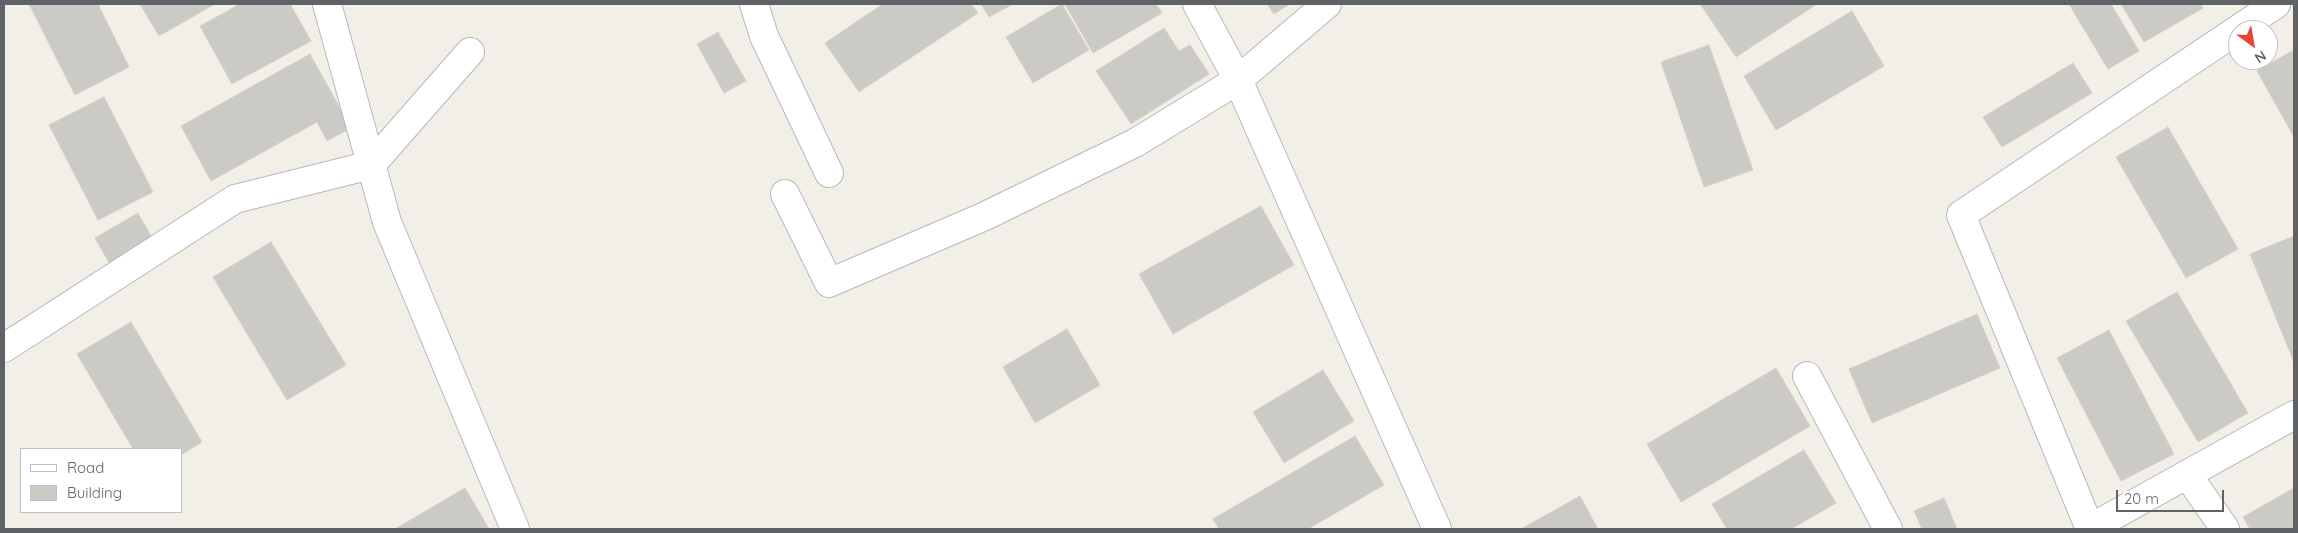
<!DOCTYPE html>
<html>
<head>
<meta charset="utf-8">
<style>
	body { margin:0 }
	#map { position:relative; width:2298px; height:533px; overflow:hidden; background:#f1efe8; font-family:Quicksand,sans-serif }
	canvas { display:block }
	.frame { position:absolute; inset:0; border:5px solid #5f6368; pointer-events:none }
	.legend { position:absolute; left:20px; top:448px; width:162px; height:65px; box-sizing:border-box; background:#fff; border:1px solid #bfc1c3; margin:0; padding:6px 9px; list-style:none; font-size:15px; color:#5f6368 }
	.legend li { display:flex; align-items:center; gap:10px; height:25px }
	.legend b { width:25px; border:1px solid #bfc1c3 }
	.north { position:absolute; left:2228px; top:20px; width:50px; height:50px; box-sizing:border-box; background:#fff; border:1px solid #bfc1c3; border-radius:50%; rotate:148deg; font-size:14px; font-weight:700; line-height:20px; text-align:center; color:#5f6368 }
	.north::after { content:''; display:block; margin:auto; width:18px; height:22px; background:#ea4335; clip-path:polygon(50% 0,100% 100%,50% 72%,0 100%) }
	.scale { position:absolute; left:2116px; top:490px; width:108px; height:22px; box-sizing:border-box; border:2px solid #5f6368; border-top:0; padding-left:6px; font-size:15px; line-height:18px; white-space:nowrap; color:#5f6368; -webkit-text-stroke:4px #fff; paint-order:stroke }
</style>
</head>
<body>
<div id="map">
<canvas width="2298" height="533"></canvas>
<div class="frame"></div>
<ul class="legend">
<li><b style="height:6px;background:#fff"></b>Road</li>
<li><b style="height:14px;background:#cccac5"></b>Building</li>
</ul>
<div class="north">N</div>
<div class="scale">20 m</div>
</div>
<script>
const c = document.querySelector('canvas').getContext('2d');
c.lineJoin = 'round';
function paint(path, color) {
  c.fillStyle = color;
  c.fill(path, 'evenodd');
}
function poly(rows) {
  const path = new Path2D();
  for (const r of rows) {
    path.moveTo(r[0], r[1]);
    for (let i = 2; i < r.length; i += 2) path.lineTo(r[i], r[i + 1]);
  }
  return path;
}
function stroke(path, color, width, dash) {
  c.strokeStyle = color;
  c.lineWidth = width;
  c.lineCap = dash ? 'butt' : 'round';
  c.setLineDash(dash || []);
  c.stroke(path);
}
const building = poly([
	[29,4,98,4,129,67,75,95,29,4],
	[140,4,215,4,159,36,140,4],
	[240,4,290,4,311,41,232,84,200,26,240,4],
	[883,4,971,4,978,13,859,92,825,43,883,4],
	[981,4,1013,4,989,17,981,4],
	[1062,4,1089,50,1033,83,1006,37,1062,4],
	[1065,4,1156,4,1162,13,1093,53,1065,4],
	[1267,4,1290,4,1274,14,1267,4],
	[1703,4,1817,4,1736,57,1701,5,1703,4],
	[2069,4,2111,4,2139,51,2108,69,2069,4],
	[2121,4,2200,4,2203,8,2144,42,2121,4],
	[1852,11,1884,66,1776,130,1744,76,1852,11],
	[1164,28,1179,51,1190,45,1209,74,1131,124,1096,71,1164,28],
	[718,32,746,81,724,93,697,44,718,32],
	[1709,45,1753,170,1704,187,1661,62,1709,45],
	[2294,50,2294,137,2257,71,2294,50],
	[310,54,351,128,327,141,317,122,211,181,181,126,310,54],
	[2073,63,2092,93,2002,147,1983,117,2073,63],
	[104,97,153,192,98,220,49,125,104,97],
	[2168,127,2238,249,2186,278,2116,157,2168,127],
	[1261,206,1294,265,1173,334,1139,274,1261,206],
	[138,213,155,243,112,268,95,238,138,213],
	[2294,236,2294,362,2250,254,2294,236],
	[271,242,346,365,287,400,213,277,271,242],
	[2177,292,2248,413,2198,442,2126,321,2177,292],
	[1977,314,2000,368,1872,423,1849,369,1977,314],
	[131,322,202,442,181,455,181,449,133,449,77,354,131,322],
	[1067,329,1100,385,1035,423,1003,367,1067,329],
	[2109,330,2174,454,2121,481,2057,358,2109,330],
	[1776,368,1810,426,1681,502,1647,444,1776,368],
	[1323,370,1354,421,1284,463,1253,412,1323,370],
	[1355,436,1384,485,1308,529,1219,529,1213,519,1355,436],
	[1804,450,1836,503,1791,529,1727,529,1712,504,1804,450],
	[465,488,489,529,395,529,465,488],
	[2294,488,2294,529,2250,529,2243,517,2294,488],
	[1580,496,1598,529,1521,529,1580,496],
	[1944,498,1957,529,1922,529,1914,511,1944,498]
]);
const minor = poly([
	[327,4,387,222,515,529],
	[754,4,764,36,829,173],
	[1197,4,1238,80,1437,529],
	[785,194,829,283,983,217,1135,143,1238,80,1327,4],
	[4,348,235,199,371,165,470,52],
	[1807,376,1888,529],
	[2187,474,2225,529],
	[2089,529,2294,415],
	[2090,529,1961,215,2276,4]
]);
paint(building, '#cccac5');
stroke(building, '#d6d1c6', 1);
stroke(minor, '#b5b8bc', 30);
stroke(minor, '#fff', 28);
</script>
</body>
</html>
